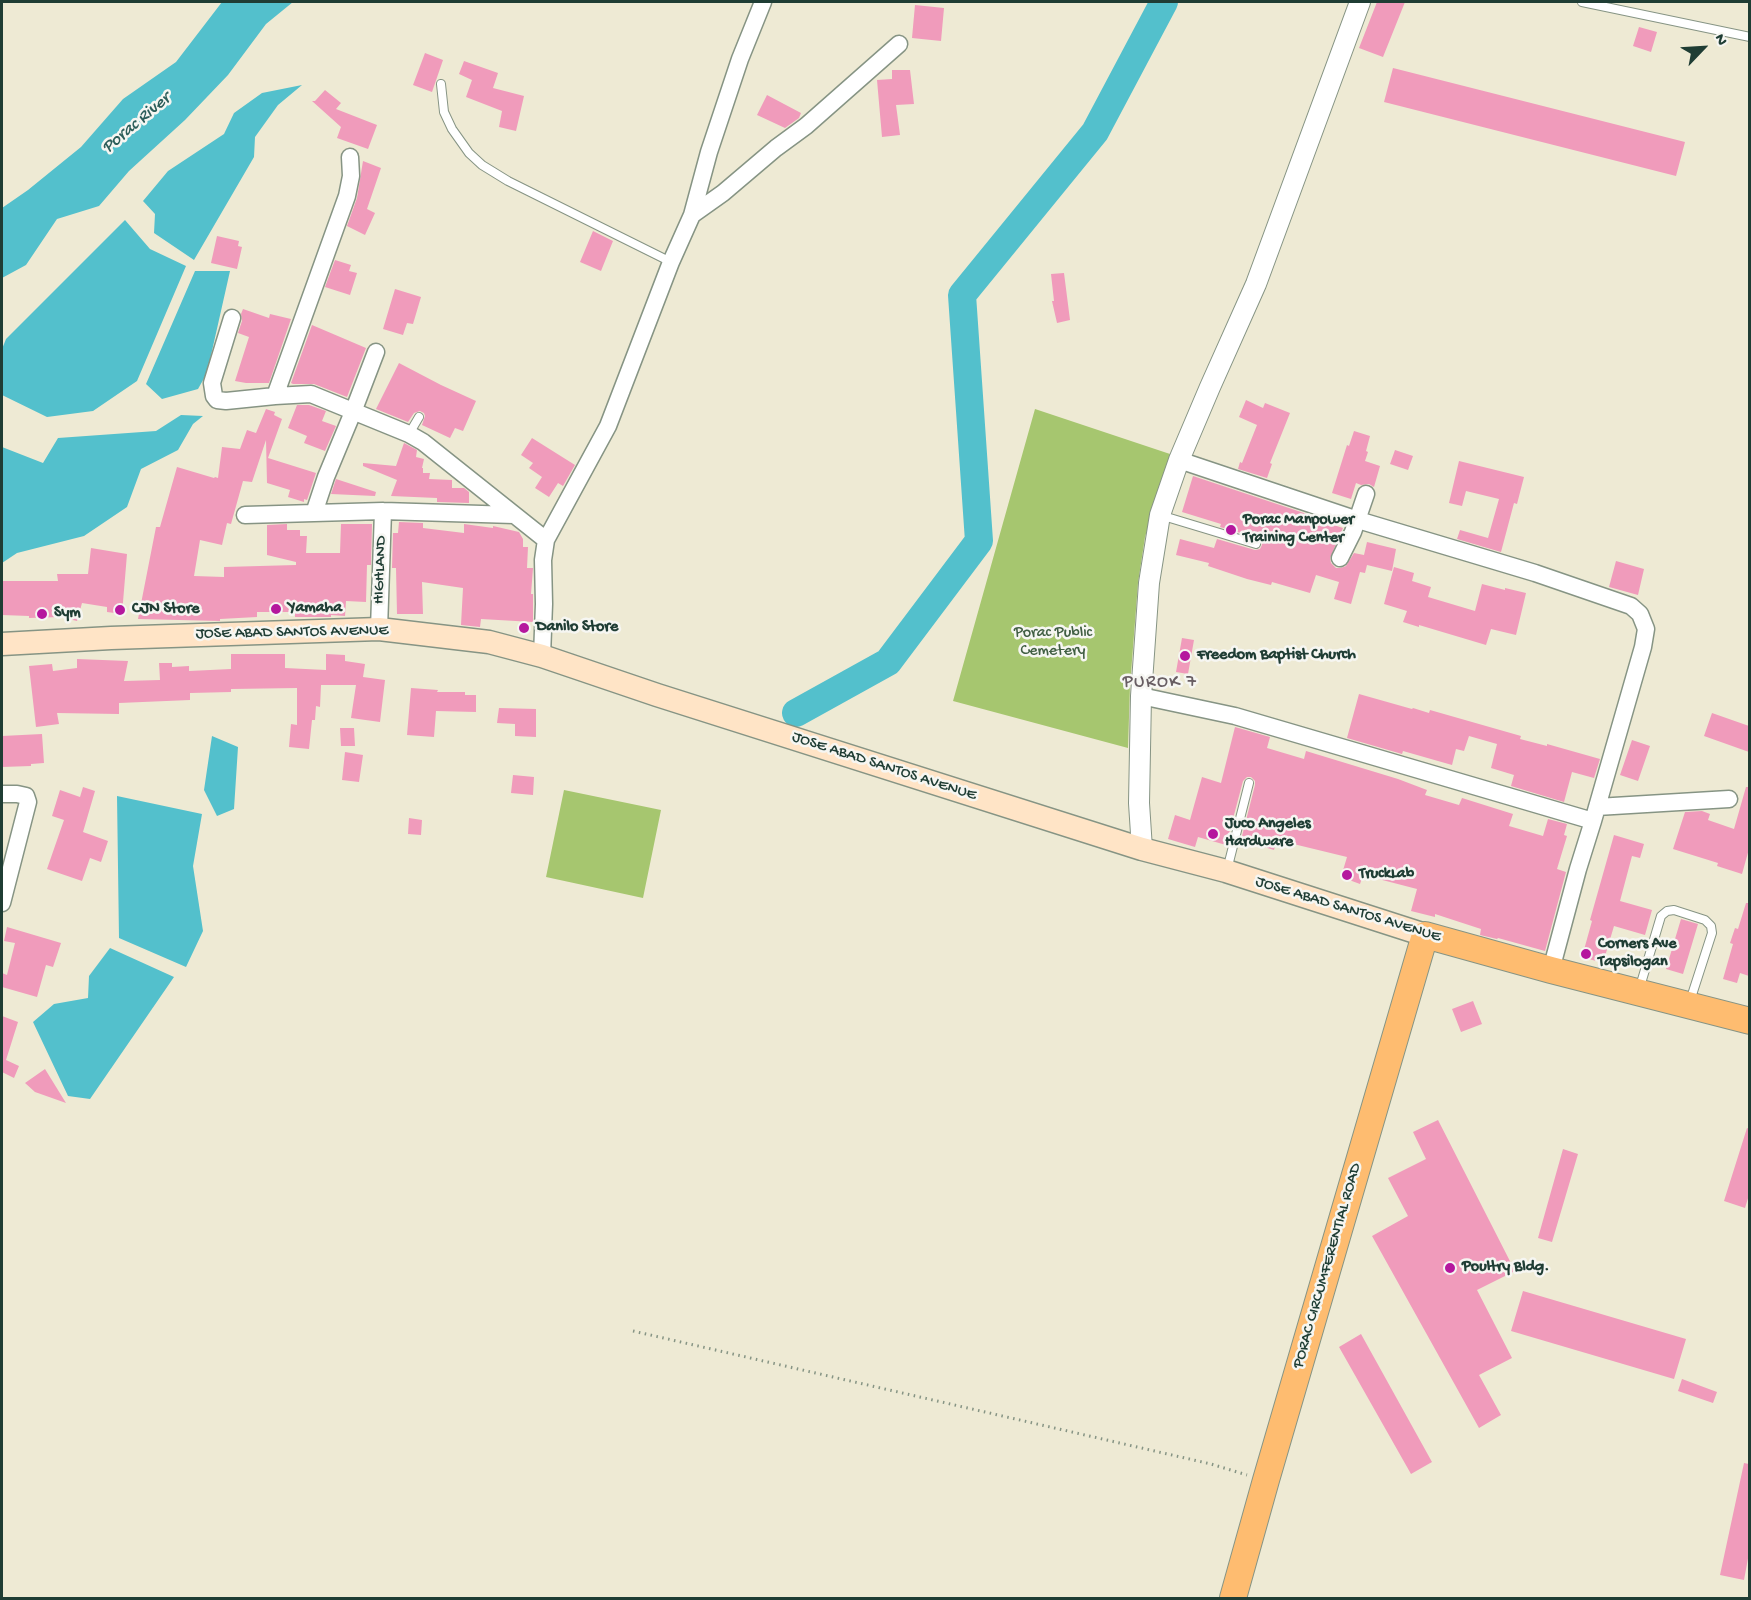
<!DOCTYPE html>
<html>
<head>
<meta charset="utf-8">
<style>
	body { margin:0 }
	#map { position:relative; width:1751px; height:1600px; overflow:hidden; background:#eeead4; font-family:"Gochi Hand",sans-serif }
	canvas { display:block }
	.frame { position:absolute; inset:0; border:3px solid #1f3d34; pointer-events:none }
	.north { position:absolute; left:1673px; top:18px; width:60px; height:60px; -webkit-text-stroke:4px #f6f6f2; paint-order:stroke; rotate:65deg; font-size:16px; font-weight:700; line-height:24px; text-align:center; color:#1f3d34 }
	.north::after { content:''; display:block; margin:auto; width:21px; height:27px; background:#1f3d34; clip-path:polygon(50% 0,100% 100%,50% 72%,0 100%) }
</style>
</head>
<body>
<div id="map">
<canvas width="1751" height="1600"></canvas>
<div class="frame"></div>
<div class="north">N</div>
</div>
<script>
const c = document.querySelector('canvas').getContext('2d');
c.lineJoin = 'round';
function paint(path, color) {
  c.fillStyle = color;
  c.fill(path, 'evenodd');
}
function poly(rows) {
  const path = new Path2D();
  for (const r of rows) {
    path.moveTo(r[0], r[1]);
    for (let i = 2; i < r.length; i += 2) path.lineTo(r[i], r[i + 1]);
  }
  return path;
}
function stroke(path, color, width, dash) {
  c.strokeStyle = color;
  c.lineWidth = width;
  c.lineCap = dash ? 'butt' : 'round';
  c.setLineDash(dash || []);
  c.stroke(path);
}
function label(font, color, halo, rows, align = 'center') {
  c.font = font + ' "Gochi Hand",sans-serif';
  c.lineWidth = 5;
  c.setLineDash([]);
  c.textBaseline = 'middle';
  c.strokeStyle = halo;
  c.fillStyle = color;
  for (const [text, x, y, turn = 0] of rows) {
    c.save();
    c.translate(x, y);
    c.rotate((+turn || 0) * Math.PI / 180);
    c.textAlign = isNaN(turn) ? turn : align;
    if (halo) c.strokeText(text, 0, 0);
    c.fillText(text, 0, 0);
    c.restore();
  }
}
const green = poly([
	[1035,409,1170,454,1145,537,1138,583,1130,686,1128,748,953,701],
	[564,790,661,810,643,898,546,877]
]);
const water = poly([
	[222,2,293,2,266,24,228,75,185,120,129,171,99,206,57,219,26,265,2,278,2,208,28,190,81,147,123,99,176,62],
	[302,85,278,105,255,137,254,157,194,260,154,233,155,214,143,201,168,171,224,134,234,113,262,93],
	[125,220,150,249,186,266,137,381,93,411,47,417,2,395,2,349,6,339],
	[195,271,230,271,207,373,198,389,162,399,146,384],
	[181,415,203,416,193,424,178,450,141,469,127,507,84,536,17,553,2,563,2,447,43,463,58,438,156,431],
	[212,736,238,747,234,809,217,816,204,790],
	[117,796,202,814,193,866,203,931,186,967,119,938],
	[110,948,174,977,90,1099,68,1096,33,1022,54,1004,88,998,89,976]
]);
const river = poly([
	[796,713,888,662,979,541,962,295,1095,132,1164,2]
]);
const building = poly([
	[1377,2,1405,2,1383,57,1359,48],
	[915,5,944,8,941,41,912,38],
	[1639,27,1657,32,1651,52,1633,46],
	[425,53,443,60,432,92,413,85],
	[464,61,498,73,493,88,524,96,516,131,499,127,502,111,466,97,472,80,459,74],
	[1393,68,1685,142,1676,176,1384,102],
	[892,70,910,70,914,104,896,105,900,135,882,137,877,80,892,79],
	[325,90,341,103,336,109,377,125,368,149,337,138,341,127,312,101,315,101],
	[767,95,801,113,799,118,785,128,757,115],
	[363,161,381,168,367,209,375,213,365,235,347,226,357,198],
	[593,231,613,241,601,271,580,262],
	[217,236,239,241,238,246,242,247,237,269,211,263],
	[335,260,351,265,349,271,357,273,350,295,325,287],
	[1064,273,1070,320,1057,323,1052,301,1054,301,1051,274],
	[395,289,421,297,413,324,407,323,403,335,383,329],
	[243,309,269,318,270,314,291,319,269,383,246,383,235,381,249,337,238,333,242,321,241,314],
	[312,325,366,348,347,397,314,384,293,384,291,383],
	[399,363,441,385,476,401,463,431,455,428,450,438,422,425,425,416,424,413,420,411,414,413,408,422,376,409],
	[1246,400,1263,408,1265,403,1290,413,1270,463,1272,464,1267,478,1238,469,1240,462,1242,463,1257,425,1239,417],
	[297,405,309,405,326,411,322,421,336,426,325,451,304,443,307,436,288,428],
	[266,409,275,412,274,415,282,419,268,458,316,473,307,500,304,499,304,502,288,497,290,490,267,483,266,440,252,482,243,481,231,524,227,523,222,545,200,540,194,576,224,577,224,567,296,565,296,562,267,555,267,525,287,524,287,530,300,530,300,536,307,536,306,553,340,553,341,524,372,524,371,565,367,565,366,602,346,601,345,616,331,615,331,617,295,617,295,612,257,612,257,617,220,619,220,621,138,619,156,527,160,527,177,467,214,478,215,477,218,478,222,447,240,449,247,430,256,433],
	[1354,431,1370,436,1366,451,1368,452,1365,461,1380,466,1374,487,1369,484,1361,485,1356,483,1351,499,1332,493,1347,445,1349,446],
	[532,438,575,465,563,486,558,483,549,497,535,488,542,477,529,468,533,463,521,455],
	[404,443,417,450,416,457,424,459,422,468,423,468,423,473,430,473,429,479,452,480,452,488,464,488,469,492,469,503,437,502,437,498,391,496,397,480,363,466,363,463,396,466],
	[1395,450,1413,456,1408,470,1390,464],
	[1459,461,1524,477,1517,504,1514,503,1501,552,1457,539,1460,530,1488,538,1499,499,1466,491,1462,506,1449,503],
	[1193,476,1319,518,1318,520,1343,528,1330,558,1331,563,1336,568,1341,568,1346,566,1354,553,1364,555,1367,542,1396,549,1392,571,1367,565,1365,573,1360,572,1351,604,1334,599,1339,582,1316,575,1310,593,1272,582,1271,585,1247,579,1208,566,1209,563,1176,555,1180,539,1214,548,1217,539,1255,550,1260,549,1262,545,1261,540,1258,538,1220,527,1221,524,1182,512],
	[336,479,376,492,375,496,331,494],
	[399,522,423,523,423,528,464,533,464,524,493,528,493,526,519,532,523,539,523,547,528,547,527,568,533,568,531,594,533,594,533,622,481,619,480,627,461,625,463,588,422,582,423,614,397,614,396,568,392,568,393,533,398,533],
	[91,548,127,554,122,614,107,612,107,607,82,603,77,621,60,617,29,618,29,616,2,615,2,581,58,581,57,574,88,574],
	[1616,561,1644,569,1638,595,1609,587],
	[1394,567,1414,573,1412,581,1431,587,1428,597,1475,611,1482,584,1505,590,1505,588,1526,593,1516,635,1491,629,1486,645,1419,625,1419,627,1403,622,1407,611,1384,604],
	[1182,638,1194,640,1188,674,1176,672],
	[231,654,285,654,285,668,326,670,326,654,345,655,345,661,365,664,363,677,385,680,380,722,351,718,356,685,321,685,320,707,316,706,315,720,312,720,309,749,289,747,291,724,297,725,297,688,231,689,231,692,190,693,190,700,119,703,119,714,57,713,59,724,36,727,29,666,52,664,53,671,77,668,77,659,128,661,124,681,160,680,159,663,172,663,172,667,189,666,189,671,231,669],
	[411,688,438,690,437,692,465,692,465,695,476,695,476,712,436,711,434,737,407,735],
	[1359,694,1412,709,1413,708,1429,713,1430,710,1521,736,1520,739,1547,746,1547,744,1600,759,1594,778,1572,772,1564,802,1511,786,1514,775,1491,768,1497,744,1469,736,1464,751,1456,749,1452,765,1403,751,1402,754,1347,738],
	[499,708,536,709,536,737,515,736,515,724,497,723],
	[1712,713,1749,726,1749,752,1704,736],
	[1235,727,1270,737,1267,748,1304,759,1306,751,1398,779,1427,790,1425,795,1459,805,1462,798,1513,814,1509,826,1543,836,1548,819,1567,824,1564,835,1567,836,1557,869,1566,872,1545,951,1498,938,1497,939,1480,935,1481,929,1435,914,1435,917,1411,911,1417,889,1363,875,1360,884,1341,877,1347,857,1277,840,1274,850,1241,840,1255,785,1255,781,1251,777,1247,777,1243,781,1226,845,1198,837,1195,847,1168,839,1175,815,1190,820,1202,777,1221,783],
	[340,728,354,728,355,746,341,746],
	[42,734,44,763,31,764,31,766,2,767,2,736],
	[1632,740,1650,746,1638,781,1620,775],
	[345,752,363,755,359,782,342,780],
	[513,775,534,777,533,795,511,793],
	[83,787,95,791,83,832,108,841,101,862,90,858,82,881,47,869,64,820,52,816,60,790,80,797],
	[1746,787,1749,787,1749,849,1742,874,1717,866,1718,863,1673,849,1685,812,1702,811,1710,814,1708,820,1734,829],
	[409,818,422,820,421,835,408,834],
	[1614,835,1644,844,1640,858,1632,856,1620,901,1652,910,1645,935,1614,926,1603,963,1582,957,1592,921,1590,920],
	[1746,903,1749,903,1749,976,1740,973,1737,983,1723,979,1733,944,1730,943,1735,928,1738,929],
	[1681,919,1698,924,1683,974,1666,969],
	[7,927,61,943,53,967,46,965,37,997,2,987,2,973,7,975,15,943,4,941],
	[1473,1001,1482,1024,1461,1032,1452,1009],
	[2,1016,18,1022,6,1060,19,1066,14,1078,2,1072],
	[45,1069,66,1103,35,1092,25,1083],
	[1438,1120,1515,1271,1477,1290,1512,1358,1479,1375,1501,1415,1479,1428,1372,1236,1408,1216,1388,1178,1426,1159,1413,1132],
	[1747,1128,1749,1129,1749,1195,1745,1208,1724,1201],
	[1563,1149,1578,1154,1552,1242,1538,1238],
	[1523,1291,1686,1339,1674,1379,1511,1331],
	[1361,1334,1432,1462,1411,1474,1339,1347],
	[1682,1379,1717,1392,1713,1403,1678,1391],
	[1744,1463,1749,1464,1749,1553,1744,1580,1720,1575]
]);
const path = poly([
	[633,1331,1211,1464,1247,1475]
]);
const service = poly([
	[1582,2,1750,37],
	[441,84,444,112,452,129,469,153,482,165,508,181,671,262],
	[409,434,419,417],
	[1160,515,1256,544],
	[1227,870,1249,783],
	[1639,990,1661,916,1667,911,1674,910,1705,920,1711,926,1712,933,1690,1001]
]);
const minor = poly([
	[692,215,723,193,776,148,806,126,899,44],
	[232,318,212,383,214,396,217,400,226,401,275,396,311,394,409,434,423,442,546,540],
	[275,396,347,196,351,176,350,157],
	[1179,460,1358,520,1535,573,1631,606,1640,614,1646,629,1643,647,1593,821],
	[314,513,326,477,353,412,376,352],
	[245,515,383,511,514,515],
	[1340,558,1353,532,1366,494],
	[379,629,383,511],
	[542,656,544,604,543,560,546,540,608,426,671,262,692,215,709,152,740,59,763,2],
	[1141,696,1235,716,1593,821,1578,869,1551,970],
	[2,794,17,794,26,796,28,802,2,903],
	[1597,807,1729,799]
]);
const tertiary = poly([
	[1142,849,1139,803,1141,696,1149,583,1160,515,1179,460,1210,387,1256,284,1360,2]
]);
const secondary = poly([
	[2,644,111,638,379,629,489,642,542,656,657,695,1142,849,1226,871,1425,935]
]);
const primary = poly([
	[1233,1598,1266,1480,1425,935,1551,970,1750,1021]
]);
const markers = [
	[1231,530,6,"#b5179e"],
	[276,609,6,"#b5179e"],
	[120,610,6,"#b5179e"],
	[42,614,6,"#b5179e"],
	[524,628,6,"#b5179e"],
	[1185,656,6,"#b5179e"],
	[1213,834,6,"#b5179e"],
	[1347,875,6,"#b5179e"],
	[1586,954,6,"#b5179e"],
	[1450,1268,6,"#b5179e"]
];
const poiNames = [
	["Porac Manpower",1243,521],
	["Training Center",1243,539],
	["Yamaha",288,609],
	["CJN Store",132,610],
	["Sym",54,614],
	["Danilo Store",536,628],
	["Freedom Baptist Church",1197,656],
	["Juco Angeles",1225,825],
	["Hardware",1225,843],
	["TruckLab",1359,875],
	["Corners Ave",1598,945],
	["Tapsilogan",1598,963],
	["Poultry Bldg.",1462,1268]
];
const streetNames = [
	["HIGHLAND",381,570,-88],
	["JOSE ABAD SANTOS AVENUE",292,633,-1],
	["JOSE ABAD SANTOS AVENUE",884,767,18],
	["JOSE ABAD SANTOS AVENUE",1348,910,17],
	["PORAC CIRCUMFERENTIAL ROAD",1328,1266,-74]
];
const parkNames = [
	["Porac Public",1053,634],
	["Cemetery",1053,652]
];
const waterNames = [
	["Porac River",137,124,-40]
];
const neighbourhoodNames = [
	["PUROK 7",1160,683]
];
paint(green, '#a6c66f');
paint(water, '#53c0cc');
stroke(river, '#53c0cc', 28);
paint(building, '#f09bbb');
stroke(service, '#869484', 10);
stroke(minor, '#869484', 19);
stroke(tertiary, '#869484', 22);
stroke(secondary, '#869484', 25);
stroke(primary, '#869484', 28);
stroke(path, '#869484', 3, [1.5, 4.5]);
stroke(service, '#fff', 8);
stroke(minor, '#fff', 16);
stroke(tertiary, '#fff', 20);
stroke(secondary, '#ffe4c6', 22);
stroke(primary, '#febc70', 26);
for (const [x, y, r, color] of markers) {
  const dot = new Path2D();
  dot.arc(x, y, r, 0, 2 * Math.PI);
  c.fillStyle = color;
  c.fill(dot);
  stroke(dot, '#f6f6f2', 2);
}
label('bold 16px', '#1f3d34', '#f6f6f2', poiNames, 'left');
label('16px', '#1f3d34', '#f6f6f2', streetNames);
label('16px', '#415f43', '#f6f6f2', parkNames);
label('italic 18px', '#2c5e5a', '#f6f6f2', waterNames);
c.letterSpacing = '1.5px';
label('18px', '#685e63', '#f6f6f2', neighbourhoodNames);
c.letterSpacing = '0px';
</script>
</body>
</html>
